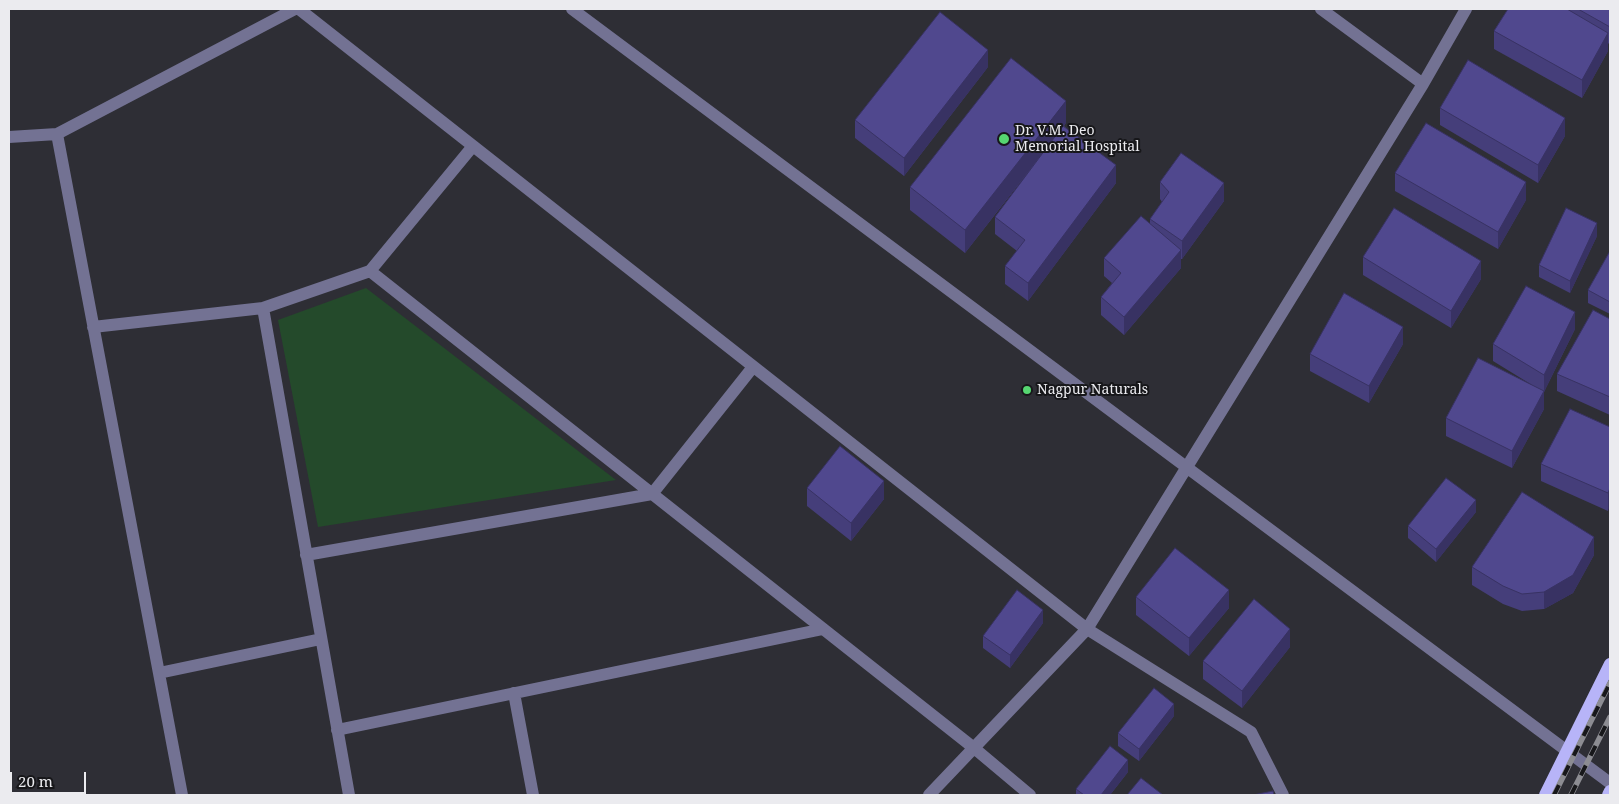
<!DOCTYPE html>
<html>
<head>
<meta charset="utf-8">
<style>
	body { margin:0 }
	#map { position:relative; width:1619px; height:804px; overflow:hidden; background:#2e2e35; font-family:"Noto Serif",serif }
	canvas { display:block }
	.frame { position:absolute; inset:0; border:10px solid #ebebef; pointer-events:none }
	.scale { position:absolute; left:10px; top:772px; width:76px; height:22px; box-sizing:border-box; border:2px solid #ebebef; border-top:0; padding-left:6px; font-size:15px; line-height:18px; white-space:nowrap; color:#ebebef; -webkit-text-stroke:4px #17171a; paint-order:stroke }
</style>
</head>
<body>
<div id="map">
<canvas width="1619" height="804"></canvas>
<div class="frame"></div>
<div class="scale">20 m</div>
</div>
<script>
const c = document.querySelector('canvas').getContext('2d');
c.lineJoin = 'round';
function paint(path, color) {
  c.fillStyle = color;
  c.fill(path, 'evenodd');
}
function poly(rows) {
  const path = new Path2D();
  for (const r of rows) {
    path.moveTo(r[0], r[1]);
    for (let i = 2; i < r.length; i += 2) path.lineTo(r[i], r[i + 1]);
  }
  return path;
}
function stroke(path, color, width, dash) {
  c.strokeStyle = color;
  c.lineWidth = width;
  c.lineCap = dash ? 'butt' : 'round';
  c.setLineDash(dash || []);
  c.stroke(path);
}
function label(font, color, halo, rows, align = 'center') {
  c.font = font + ' "Noto Serif",serif';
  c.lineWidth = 4;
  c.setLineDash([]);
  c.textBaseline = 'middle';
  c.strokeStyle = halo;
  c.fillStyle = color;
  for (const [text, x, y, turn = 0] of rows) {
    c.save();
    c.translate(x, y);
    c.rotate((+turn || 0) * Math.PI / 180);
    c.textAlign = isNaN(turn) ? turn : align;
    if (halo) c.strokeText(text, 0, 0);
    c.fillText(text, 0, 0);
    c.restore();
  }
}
const green = poly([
	[366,288,616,480,318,527,278,320]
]);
const minor = poly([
	[299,9,1087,629,1251,732,1283,795],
	[572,9,1610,783],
	[1321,9,1423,84],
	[57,134,182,795],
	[9,137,57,134,295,9],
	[370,271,974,748,1030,795],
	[263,308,349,795],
	[93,327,263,308,370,271,473,146],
	[306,555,652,494,753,367],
	[159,673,321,639],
	[514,693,533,795],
	[337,730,823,629],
	[929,795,1087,629,1423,84,1466,9]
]);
const major = poly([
	[1545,795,1610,664],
	[1608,795,1610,791]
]);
const rail = poly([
	[1554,795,1610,683],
	[1571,795,1610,717]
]);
const wall = poly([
	[1508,9,1610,9,1610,45,1608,43,1608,51,1582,98,1494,49,1494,31],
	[988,67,904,176,855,138,855,120],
	[1440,108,1565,136,1538,183,1440,125],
	[1066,123,1064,126,1116,183,1028,301,1005,284,1005,266,1017,251,995,234,995,217,1033,166,965,253,910,210,910,187],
	[1395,173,1526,200,1498,249,1395,191],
	[1160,182,1224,201,1182,259,1181,259,1181,268,1124,335,1101,315,1101,297,1112,283,1104,276,1104,258,1150,223,1150,219,1162,202,1160,199],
	[1597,236,1570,293,1539,277,1539,265],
	[1610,251,1610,314,1588,303,1588,290],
	[1363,257,1481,279,1451,328,1363,275],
	[1610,319,1610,415,1557,391,1557,374],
	[1575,329,1544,392,1544,409,1512,468,1446,436,1446,418,1532,385,1493,361,1493,344],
	[1403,344,1369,403,1310,371,1310,354],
	[1610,427,1608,511,1541,481,1541,464],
	[807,488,884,499,851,541,807,506],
	[1476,512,1436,562,1408,538,1408,526],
	[1594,555,1573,593,1544,609,1522,611,1503,604,1472,585,1472,567],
	[1136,597,1229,608,1189,656,1136,615],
	[1043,623,1010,668,983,648,983,636],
	[1290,647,1242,708,1203,679,1203,661],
	[1174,716,1139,761,1118,746,1118,733],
	[1128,772,1110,795,1076,795,1076,789]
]);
const shadedWall = poly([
	[1608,33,1608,51,1582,98,1582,80],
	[988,50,988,67,904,176,904,158],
	[1066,101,1066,123,965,253,965,230],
	[1565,118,1565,136,1538,183,1538,165],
	[1116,165,1116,183,1028,301,1028,283],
	[1526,182,1526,200,1498,249,1498,232],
	[1224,183,1224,201,1182,259,1182,241],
	[1597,223,1597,236,1570,293,1570,281],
	[1181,250,1181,268,1124,335,1124,317],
	[1481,261,1481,279,1451,328,1451,311],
	[1575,312,1575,329,1544,392,1544,375],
	[1403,327,1403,344,1369,403,1369,386],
	[1544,391,1544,409,1512,468,1512,451],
	[884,481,884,499,851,541,851,523],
	[1610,488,1610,506,1608,511,1608,493],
	[1476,500,1476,512,1436,562,1436,549],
	[1594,537,1594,555,1573,593,1544,609,1544,592],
	[1229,590,1229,608,1189,656,1189,638],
	[1043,610,1043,623,1010,668,1010,655],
	[1290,629,1290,647,1242,708,1242,691],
	[1174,704,1174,716,1139,761,1139,749],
	[1128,760,1128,772,1110,795,1101,795]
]);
const building = poly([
	[1508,9,1567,9,1608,33,1582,80,1494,31,1508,9],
	[1578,9,1610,9,1610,27,1578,9],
	[940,12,988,50,904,158,855,120,940,12],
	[1011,58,1066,101,965,230,910,187,1011,58],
	[1468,60,1565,118,1538,165,1440,108,1468,60],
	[1426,123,1526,182,1498,232,1395,173,1426,123],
	[1063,126,1116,165,1028,283,1005,266,1025,240,995,217,1063,126],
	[1181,153,1224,183,1182,241,1150,219,1169,192,1160,182,1181,153],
	[1394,208,1481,261,1451,311,1363,257,1394,208],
	[1566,208,1597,223,1570,281,1539,265,1566,208],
	[1141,216,1181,250,1124,317,1101,297,1121,273,1104,258,1141,216],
	[1610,251,1610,302,1588,290,1610,251],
	[1526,286,1575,312,1544,375,1493,344,1526,286],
	[1344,293,1403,327,1369,386,1310,354,1344,293],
	[1593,310,1610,319,1610,397,1557,374,1593,310],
	[1478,358,1544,391,1512,451,1446,418,1478,358],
	[1570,409,1610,427,1610,488,1608,493,1541,464,1570,409],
	[840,446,884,481,851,523,807,488,840,446],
	[1446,478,1476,500,1436,549,1408,526,1446,478],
	[1522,492,1594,537,1573,575,1544,592,1522,594,1503,586,1472,567,1522,492],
	[1175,548,1229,590,1189,638,1136,597,1175,548],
	[1017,590,1043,610,1010,655,983,636,1017,590],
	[1254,599,1290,629,1242,691,1203,661,1254,599],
	[1154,688,1174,704,1139,749,1118,733,1154,688],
	[1110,746,1128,760,1101,795,1084,795,1076,789,1110,746],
	[1141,778,1163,795,1127,795,1141,778],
	[1273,791,1274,795,1253,795,1273,791]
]);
const markers = [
	[1004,139,6,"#56d671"],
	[1027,390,5,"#56d671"]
];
const poiNames = [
	["Dr. V.M. Deo",1015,131],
	["Memorial Hospital",1015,147],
	["Nagpur Naturals",1037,390]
];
paint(green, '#244a2b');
stroke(minor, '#737293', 12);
stroke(major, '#b7b4f8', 12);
stroke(rail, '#8c8c92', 5.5);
stroke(rail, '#17171a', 4, [11]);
paint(wall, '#453e7a');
paint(shadedWall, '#383263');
paint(building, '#50488e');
stroke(building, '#383263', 1);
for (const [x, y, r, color] of markers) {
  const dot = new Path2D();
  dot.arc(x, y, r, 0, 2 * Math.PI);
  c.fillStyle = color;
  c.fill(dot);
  stroke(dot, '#17171a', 2);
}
label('14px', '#ebebef', '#17171a', poiNames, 'left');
</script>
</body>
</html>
